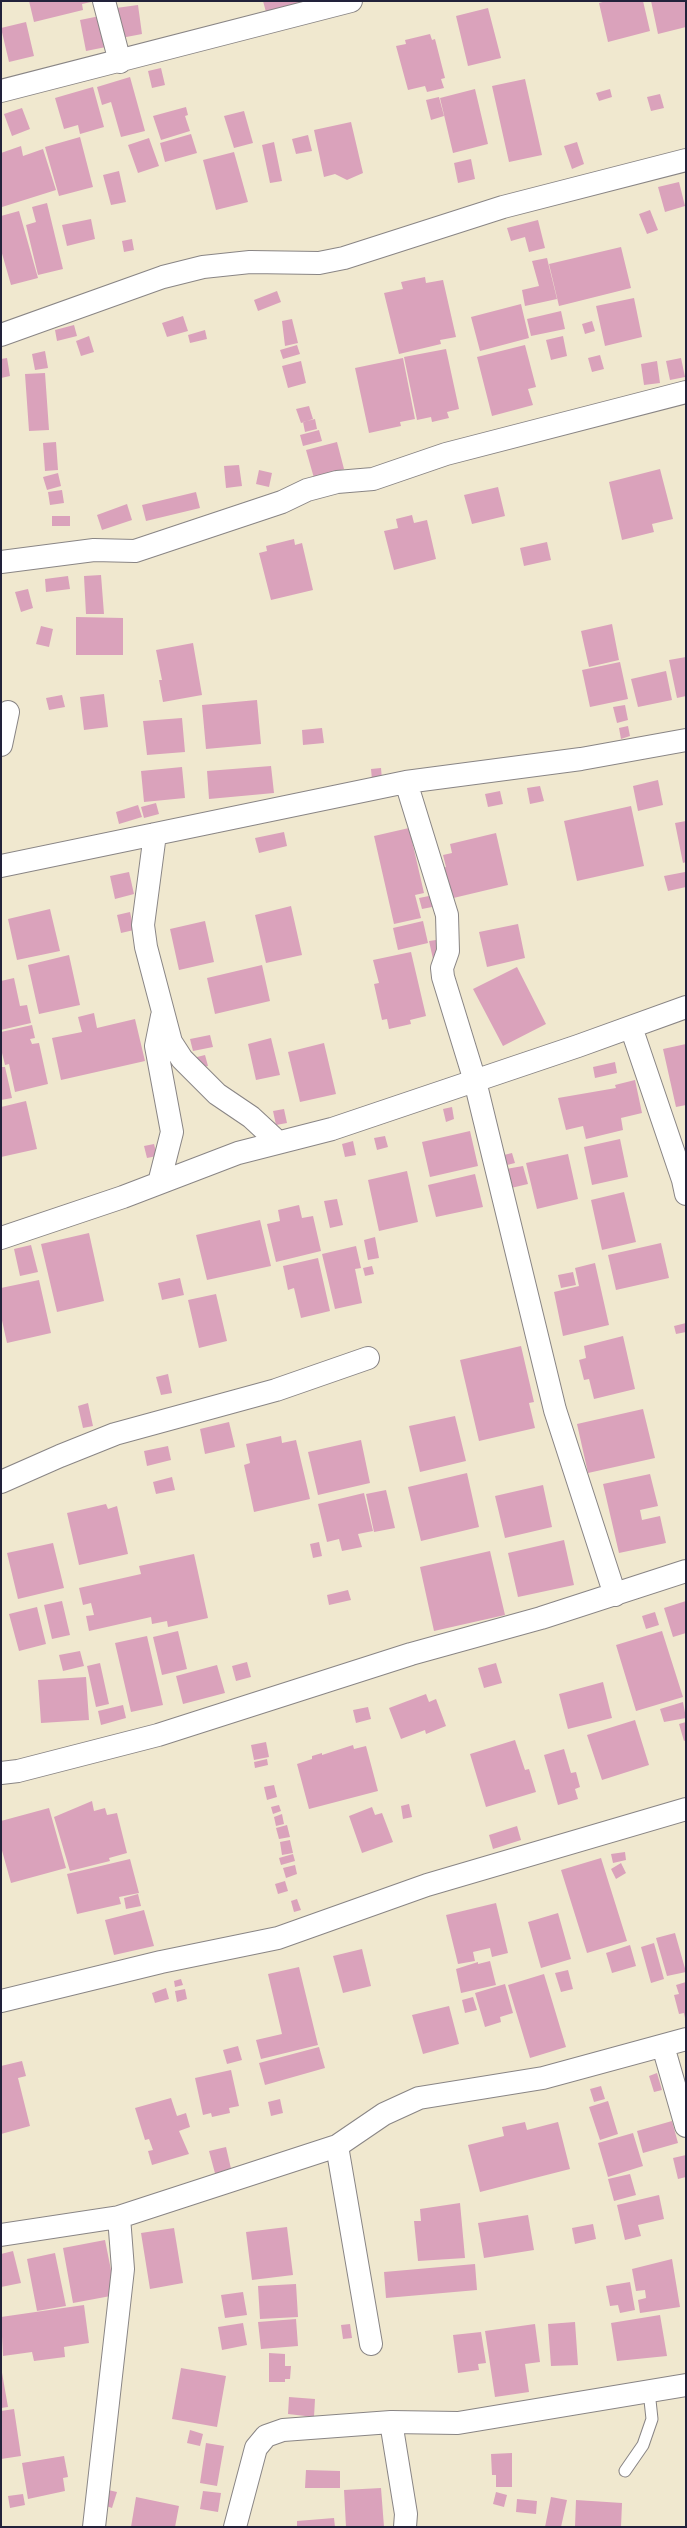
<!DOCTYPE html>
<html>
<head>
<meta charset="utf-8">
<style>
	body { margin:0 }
	#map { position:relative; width:687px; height:2528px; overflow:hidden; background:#f0e8cf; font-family:Vollkorn,serif }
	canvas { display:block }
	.frame { position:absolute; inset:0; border:2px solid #22223b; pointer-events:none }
</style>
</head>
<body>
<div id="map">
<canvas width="687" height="2528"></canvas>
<div class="frame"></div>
</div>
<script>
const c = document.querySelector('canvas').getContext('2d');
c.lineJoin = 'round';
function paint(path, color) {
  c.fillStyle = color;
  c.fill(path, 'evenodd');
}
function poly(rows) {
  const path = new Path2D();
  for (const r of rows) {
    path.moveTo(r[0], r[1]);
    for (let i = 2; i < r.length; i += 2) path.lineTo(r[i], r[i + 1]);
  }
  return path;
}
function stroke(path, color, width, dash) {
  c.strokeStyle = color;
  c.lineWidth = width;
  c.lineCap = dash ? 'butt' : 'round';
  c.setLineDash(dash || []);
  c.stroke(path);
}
const building = poly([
	[29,1,91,1,91,2,82,4,83,10,34,22],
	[263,1,304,1,266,12],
	[606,1,643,1,650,31,608,42,599,3],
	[651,1,686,1,686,27,658,34],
	[138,5,142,34,121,38,116,8],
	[488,8,501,58,468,66,456,16],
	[100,16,106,47,86,51,80,20],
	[26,22,34,56,9,62,1,28],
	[430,34,432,40,435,39,445,78,441,79,444,88,427,92,425,86,408,90,396,46,406,44,405,40],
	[161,68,165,85,152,88,148,71],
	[130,77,145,131,121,137,111,102,102,105,97,87],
	[525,79,542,155,509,162,492,86],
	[93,87,104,127,80,134,78,125,64,129,55,98],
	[475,89,488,144,453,153,440,98],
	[610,89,612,97,599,101,596,93],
	[660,94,664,108,651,111,647,97],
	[439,97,444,116,431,120,426,100],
	[186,107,188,115,185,116,190,131,161,140,153,116],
	[22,108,30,129,12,136,4,114],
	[244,111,253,143,234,148,224,116],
	[351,122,363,173,347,180,335,174,324,177,314,130],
	[191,134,197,153,165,162,160,143],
	[308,135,312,151,296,154,292,139],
	[80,137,93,187,59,196,45,147],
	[149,138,159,166,138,173,128,145],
	[274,142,282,181,270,183,262,145],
	[577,142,584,164,572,169,564,146],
	[21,146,23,156,43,149,56,190,2,207,1,153],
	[234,152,248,202,216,210,203,160],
	[471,159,475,179,458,183,454,163],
	[119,171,126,202,111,205,103,175],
	[679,182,685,206,665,212,658,187],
	[47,203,63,269,38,275,26,225,36,222,32,207],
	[650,210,658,230,647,234,639,214],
	[19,211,38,278,11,285,1,250,1,216],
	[91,219,95,239,67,246,62,225],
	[538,220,545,248,529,252,525,237,511,241,507,228],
	[132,239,134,250,124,252,122,241],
	[621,247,631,288,559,306,549,264],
	[547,258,557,299,525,306,522,290,539,286,532,261],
	[425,277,426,283,443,280,456,337,440,340,441,344,399,354,384,293,403,289,401,282],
	[277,291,281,302,258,311,254,300],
	[634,298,642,337,605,346,596,306],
	[521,304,529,338,480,351,471,317],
	[561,311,565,329,531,336,527,319],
	[183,316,188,331,167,337,162,323],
	[292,319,298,343,285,346,282,321],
	[592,321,595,331,585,334,582,324],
	[74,325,77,336,57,341,55,330],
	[205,330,207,339,190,343,188,335],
	[89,336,94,352,81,356,76,341],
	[563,336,567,356,551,360,546,340],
	[297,345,300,354,283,359,280,350],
	[525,345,536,387,528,389,533,405,492,416,477,357],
	[446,349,459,409,447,412,449,418,432,422,431,417,417,420,404,357],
	[45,351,48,368,35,370,32,354],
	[600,355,604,369,592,372,588,358],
	[7,358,10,376,1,378,1,359],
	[403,358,415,419,400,422,401,426,369,433,355,368],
	[681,358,685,377,670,380,666,361],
	[301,361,306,383,288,388,282,366],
	[657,361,660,383,644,385,641,364],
	[45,373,49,430,29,431,25,374],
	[309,406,313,419,301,423,296,409],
	[315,419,317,429,305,432,303,422],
	[319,430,322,441,303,446,300,435],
	[56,442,58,470,45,471,43,443],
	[337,442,344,469,314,478,306,450],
	[239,465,242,486,226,488,224,466],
	[660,469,673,519,652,524,654,532,622,540,609,482],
	[259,470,272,473,269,487,256,484],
	[58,473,61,486,47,490,43,477],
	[498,487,505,516,472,524,464,495],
	[62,490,64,503,50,505,48,492],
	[196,492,200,508,146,521,142,505],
	[127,504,132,520,102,530,97,515],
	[412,515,414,523,427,520,436,559,394,570,384,531,398,528,396,519],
	[52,516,70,516,70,526,52,526],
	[294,539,295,545,302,543,313,590,271,600,259,553,267,551,266,546],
	[547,542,551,560,524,566,520,548],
	[101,575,104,614,86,614,84,576],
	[68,576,70,589,46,592,45,579],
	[28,589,33,608,21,612,15,592],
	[76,617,123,618,123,655,76,655],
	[612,624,619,660,589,667,581,631],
	[41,626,53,629,49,647,36,644],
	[193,643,202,695,163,702,159,680,162,680,156,650],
	[686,657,686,696,677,698,669,660],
	[620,662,628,699,590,707,582,670],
	[666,671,672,700,638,707,631,679],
	[104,694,108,727,84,730,80,697],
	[62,695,65,707,49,710,46,698],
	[257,700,261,744,206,749,202,705],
	[625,705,628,720,617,723,613,707],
	[182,718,185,752,147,755,143,721],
	[628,726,630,736,621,739,619,728],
	[322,728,324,743,303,745,302,730],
	[271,766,274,793,209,799,207,771],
	[182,767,185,798,144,802,141,771],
	[381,768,382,780,372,780,371,769],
	[658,780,663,805,638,811,633,786],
	[540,786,544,801,530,804,527,788],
	[500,791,503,804,488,807,485,794],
	[156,803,159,814,144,818,141,807],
	[138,805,142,817,119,824,116,812],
	[631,806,644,866,577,881,564,821],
	[686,821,686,862,683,863,675,823],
	[409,828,424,893,415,895,421,918,394,924,374,836],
	[284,832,287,846,259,853,255,838],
	[496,833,508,885,445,900,438,869,446,867,443,855,452,853,450,844],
	[129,872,134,894,115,899,110,876],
	[685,872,686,887,668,891,664,876],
	[434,895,437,906,422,909,419,898],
	[291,906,302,955,266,963,255,915],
	[50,909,60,951,17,960,8,919],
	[130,912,134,930,121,933,117,915],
	[205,921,214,962,179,970,170,929],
	[423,921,428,943,398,950,393,928],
	[518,924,525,958,487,967,479,932],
	[443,939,446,956,433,959,429,941],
	[411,952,426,1016,410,1020,411,1024,389,1029,387,1019,382,1020,374,984,379,983,373,960],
	[69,955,80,1005,39,1014,28,965],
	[262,965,270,1001,215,1014,207,978],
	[517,967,546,1024,503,1046,473,989],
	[14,978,20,1006,27,1005,31,1023,1,1030,1,981],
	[94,1013,97,1028,135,1019,145,1061,61,1080,52,1038,82,1032,78,1017],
	[32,1025,35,1038,30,1039,32,1044,39,1043,48,1084,15,1092,9,1064,5,1065,1,1049,1,1032],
	[210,1035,213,1047,193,1051,190,1039],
	[271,1038,280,1075,256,1080,248,1044],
	[324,1043,336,1094,300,1102,288,1052],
	[686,1044,686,1105,676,1107,663,1049],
	[205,1055,208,1066,196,1068,193,1058],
	[615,1062,617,1073,595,1078,593,1067],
	[1,1067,5,1067,12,1098,1,1100],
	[635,1080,642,1113,621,1118,623,1130,586,1139,583,1126,566,1130,558,1098,616,1088,615,1085],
	[26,1101,37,1149,1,1157,1,1107],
	[452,1107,454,1119,446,1122,443,1109],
	[284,1109,287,1123,276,1125,273,1111],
	[470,1131,478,1166,430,1177,422,1142],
	[385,1136,388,1147,377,1150,374,1138],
	[620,1139,628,1177,592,1185,584,1147],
	[353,1141,356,1155,345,1157,342,1144],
	[154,1144,157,1156,147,1158,144,1146],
	[512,1153,515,1163,507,1165,504,1155],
	[568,1154,578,1199,537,1209,526,1163],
	[523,1166,528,1184,511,1188,506,1169],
	[407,1171,418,1222,379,1231,368,1180],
	[475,1174,483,1207,436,1217,428,1185],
	[624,1192,636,1242,602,1250,591,1200],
	[337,1199,343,1225,330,1228,324,1201],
	[299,1205,302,1218,313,1216,321,1251,276,1262,267,1224,280,1221,278,1210],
	[260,1220,271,1266,207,1280,196,1235],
	[89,1233,104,1301,57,1312,41,1244],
	[375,1237,379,1258,368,1260,364,1240],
	[661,1243,669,1278,616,1290,608,1255],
	[31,1245,38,1272,20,1276,14,1249],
	[356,1246,361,1268,355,1269,362,1303,335,1309,322,1254],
	[318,1258,330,1311,301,1318,294,1288,288,1290,283,1266],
	[595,1263,609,1325,563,1336,554,1292,579,1286,575,1268],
	[372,1266,374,1274,365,1276,363,1268],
	[573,1272,576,1285,561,1288,558,1275],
	[180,1278,184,1295,162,1300,158,1283],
	[39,1280,51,1333,7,1343,1,1316,1,1288],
	[216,1294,227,1341,199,1348,188,1300],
	[686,1323,686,1332,676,1334,674,1326],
	[623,1336,635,1389,594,1399,589,1379,584,1380,579,1360,586,1358,584,1346],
	[521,1346,534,1402,529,1403,535,1428,479,1441,460,1360],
	[168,1374,172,1393,161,1395,156,1377],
	[88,1403,93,1426,83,1428,78,1406],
	[643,1409,655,1458,588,1473,577,1424],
	[455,1416,466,1461,420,1472,409,1426],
	[229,1422,235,1447,205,1454,200,1429],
	[281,1436,282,1443,296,1440,310,1499,254,1512,244,1465,250,1463,246,1444],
	[361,1440,370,1483,318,1495,308,1452],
	[168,1446,171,1460,147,1466,144,1451],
	[467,1473,479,1527,421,1541,408,1487],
	[650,1474,658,1506,640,1510,642,1520,660,1516,666,1543,619,1553,603,1484],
	[172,1477,175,1490,156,1494,153,1482],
	[543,1485,552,1527,505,1538,495,1496],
	[386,1490,395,1528,374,1532,366,1494],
	[364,1493,373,1531,358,1534,362,1547,342,1551,339,1539,327,1542,318,1504],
	[106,1504,108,1509,117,1506,128,1554,79,1565,67,1513],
	[564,1540,574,1585,518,1597,508,1553],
	[319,1542,322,1556,313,1558,310,1544],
	[53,1543,64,1588,18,1599,7,1553],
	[490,1551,505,1615,434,1631,420,1567],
	[194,1554,208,1618,168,1627,167,1621,152,1624,151,1617,89,1631,86,1616,94,1615,91,1603,83,1605,79,1588,141,1574,139,1566],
	[348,1590,351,1600,329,1605,327,1595],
	[62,1601,70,1635,52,1639,44,1605],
	[686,1601,686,1633,673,1637,664,1608],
	[37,1607,46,1644,19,1651,9,1614],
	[655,1612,659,1625,646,1629,642,1616],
	[178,1631,187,1669,162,1675,153,1637],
	[662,1631,683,1697,636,1711,616,1645],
	[147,1636,163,1705,131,1712,115,1643],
	[80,1651,84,1666,63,1671,59,1655],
	[247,1662,251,1677,236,1681,232,1666],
	[100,1663,109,1704,96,1707,87,1666],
	[496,1663,502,1683,484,1688,478,1668],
	[217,1665,225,1693,183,1704,176,1676],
	[86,1677,89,1720,41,1723,38,1680],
	[603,1682,612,1718,568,1729,559,1694],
	[426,1694,429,1702,436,1699,446,1726,426,1734,425,1730,401,1739,389,1708],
	[683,1702,686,1718,664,1722,660,1709],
	[123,1705,126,1718,101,1725,98,1711],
	[368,1707,371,1719,356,1723,353,1710],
	[635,1720,649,1765,602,1780,587,1735],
	[686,1722,686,1740,684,1741,679,1724],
	[515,1740,525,1770,529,1769,536,1792,486,1807,470,1754],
	[266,1742,269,1757,254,1760,251,1745],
	[353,1745,354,1749,366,1746,378,1791,309,1809,297,1764,312,1759,312,1756,322,1753,322,1755],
	[564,1749,571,1773,576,1772,580,1787,575,1789,578,1799,558,1805,544,1755],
	[267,1759,268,1765,255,1768,254,1762],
	[274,1785,277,1797,267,1800,264,1787],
	[92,1801,94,1811,105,1808,107,1815,117,1813,127,1853,109,1858,110,1861,70,1871,54,1817],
	[409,1804,412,1817,403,1819,401,1806],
	[279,1805,281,1811,273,1814,271,1807],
	[372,1807,375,1815,382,1813,393,1842,362,1853,349,1816],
	[49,1808,66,1868,11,1883,1,1847,1,1821],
	[282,1814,284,1824,276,1826,274,1817],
	[287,1825,290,1837,279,1839,276,1828],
	[517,1826,521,1840,493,1849,489,1835],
	[290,1840,293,1853,282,1855,280,1842],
	[625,1852,626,1860,613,1863,611,1854],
	[293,1854,295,1861,281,1865,279,1858],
	[601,1858,627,1941,587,1953,561,1870],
	[130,1859,139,1893,119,1897,121,1904,77,1914,67,1874],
	[621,1863,626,1873,616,1879,611,1869],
	[295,1865,297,1874,286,1878,283,1868],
	[285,1881,288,1891,278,1894,275,1884],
	[138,1894,141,1906,126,1909,124,1898],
	[297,1899,301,1910,294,1912,291,1901],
	[496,1903,508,1953,492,1957,490,1948,473,1952,475,1961,458,1964,446,1915],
	[144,1910,154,1946,114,1955,105,1920],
	[558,1913,571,1959,541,1968,528,1922],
	[675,1933,686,1972,667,1976,656,1938],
	[654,1943,664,1979,651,1983,641,1947],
	[630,1945,636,1966,612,1973,606,1953],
	[362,1949,371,1986,343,1993,333,1956],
	[490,1961,496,1985,461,1993,456,1969,478,1962,478,1964],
	[299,1967,318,2045,261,2059,256,2040,282,2034,268,1974],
	[568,1970,573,1989,561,1992,555,1973],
	[544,1974,566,2047,530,2058,508,1985],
	[181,1979,183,1985,175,1987,174,1981],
	[686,1982,686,2018,685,2018,684,2013,679,2014,674,1995,679,1994,676,1985],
	[505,1984,513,2013,500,2017,501,2022,485,2027,475,1993],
	[166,1988,169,1999,155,2003,152,1993],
	[185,1989,187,1999,177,2002,175,1991],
	[473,1997,477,2010,465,2013,462,2000],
	[449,2006,459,2044,423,2054,412,2015],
	[238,2046,242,2060,227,2064,223,2050],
	[319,2047,325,2068,265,2085,259,2063],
	[22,2061,26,2076,18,2078,30,2126,1,2134,1,2066],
	[231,2070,239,2106,229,2108,230,2113,212,2117,211,2113,203,2115,195,2078],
	[657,2073,662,2090,654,2092,649,2076],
	[601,2086,605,2099,594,2102,590,2089],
	[171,2098,177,2116,186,2113,190,2127,179,2131,189,2154,152,2165,148,2151,153,2150,149,2139,145,2140,135,2108],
	[280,2099,283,2113,271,2116,268,2102],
	[608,2101,618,2134,600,2140,589,2107],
	[672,2121,678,2143,643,2153,637,2131],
	[525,2122,527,2130,558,2122,570,2169,480,2192,468,2145,504,2136,502,2127],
	[633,2133,643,2166,608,2177,598,2143],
	[226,2147,232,2173,216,2177,209,2151],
	[686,2155,686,2177,678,2179,673,2158],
	[630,2174,636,2195,614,2201,608,2179],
	[659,2195,664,2219,638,2225,641,2236,625,2240,617,2205],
	[460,2203,465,2258,418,2261,414,2221,421,2221,420,2209],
	[528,2215,534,2250,484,2258,478,2223],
	[593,2224,596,2239,575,2244,572,2228],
	[287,2227,293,2275,252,2280,246,2232],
	[174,2228,183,2283,150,2289,141,2233],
	[105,2240,116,2295,73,2303,63,2248],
	[13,2251,21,2283,1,2287,1,2254],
	[55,2253,66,2306,37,2311,27,2259],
	[672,2259,680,2307,640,2313,638,2300,646,2298,645,2290,636,2291,632,2269],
	[475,2264,477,2290,386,2298,384,2272],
	[630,2282,635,2310,620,2313,618,2305,610,2306,606,2286],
	[296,2284,298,2317,260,2319,258,2286],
	[243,2292,247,2315,225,2318,221,2295],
	[84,2305,89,2343,64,2347,65,2357,34,2361,32,2352,3,2356,1,2317],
	[660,2315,667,2356,617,2361,611,2323],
	[296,2319,298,2346,261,2349,258,2322],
	[575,2322,578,2365,551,2366,548,2324],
	[243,2323,247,2345,222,2350,218,2327],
	[350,2324,352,2338,343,2339,341,2325],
	[535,2324,540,2362,525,2364,529,2392,495,2397,485,2331],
	[481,2332,486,2363,478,2364,479,2370,458,2373,453,2335],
	[269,2353,285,2354,285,2366,291,2366,290,2379,285,2379,285,2382,269,2382],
	[1,2367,8,2407,1,2408],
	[181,2368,226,2376,217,2427,172,2419],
	[289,2397,315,2399,314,2417,288,2414],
	[14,2409,21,2456,1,2459,1,2411],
	[190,2430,203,2434,200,2446,187,2443],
	[206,2443,224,2446,217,2486,200,2483],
	[512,2453,512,2487,496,2487,496,2475,492,2475,491,2454],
	[64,2456,68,2477,63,2478,65,2491,28,2499,22,2463],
	[306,2470,340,2471,340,2488,305,2488],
	[381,2488,384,2527,346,2527,344,2490],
	[104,2489,117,2492,112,2508,100,2504],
	[203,2491,221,2493,218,2512,200,2509],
	[496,2492,507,2495,504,2507,493,2504],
	[23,2494,25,2505,10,2508,8,2496],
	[136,2497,179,2506,175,2527,131,2527],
	[551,2497,567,2500,561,2527,545,2527],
	[517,2499,537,2501,536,2514,516,2512],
	[576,2500,622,2503,621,2527,575,2526],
	[334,2518,335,2527,297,2527,297,2521]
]);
const lane = poly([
	[625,2471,643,2445,652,2419,649,2391]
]);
const street = poly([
	[104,1,120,62],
	[1,91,351,1],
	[1,335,163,277,203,267,250,262,319,263,344,258,503,207,686,160],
	[1,562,94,550,135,551,282,502,307,490,337,482,373,479,446,454,686,392],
	[1,745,8,712],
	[406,782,447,915,448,951,442,968,443,977,475,1081,555,1410,615,1595],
	[155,834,143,925,146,947,171,1042,182,1059,217,1094,251,1117,278,1142],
	[1,866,406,782,581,759,686,740],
	[631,1027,683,1180,686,1194],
	[159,1183,172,1132,156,1046,162,1016],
	[1,1238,123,1197,238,1153,332,1129,578,1046,686,1007],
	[1,1482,60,1456,115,1434,276,1390,368,1358],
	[1,1773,18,1771,158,1735,411,1654,541,1618,686,1571],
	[1,2001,161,1962,278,1938,427,1885,686,1809],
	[663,2046,686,2126],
	[337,2146,371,2344],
	[1,2235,119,2217,337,2146,384,2114,419,2098,543,2078,686,2039],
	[391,2422,406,2514,405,2527],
	[94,2527,123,2269,119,2217],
	[235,2527,256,2448,266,2436,283,2430,391,2422,458,2423,686,2385]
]);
paint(building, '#daa2bb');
stroke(lane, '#898585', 13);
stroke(street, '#898585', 24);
stroke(lane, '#fff', 11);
stroke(street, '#fff', 22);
</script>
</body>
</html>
